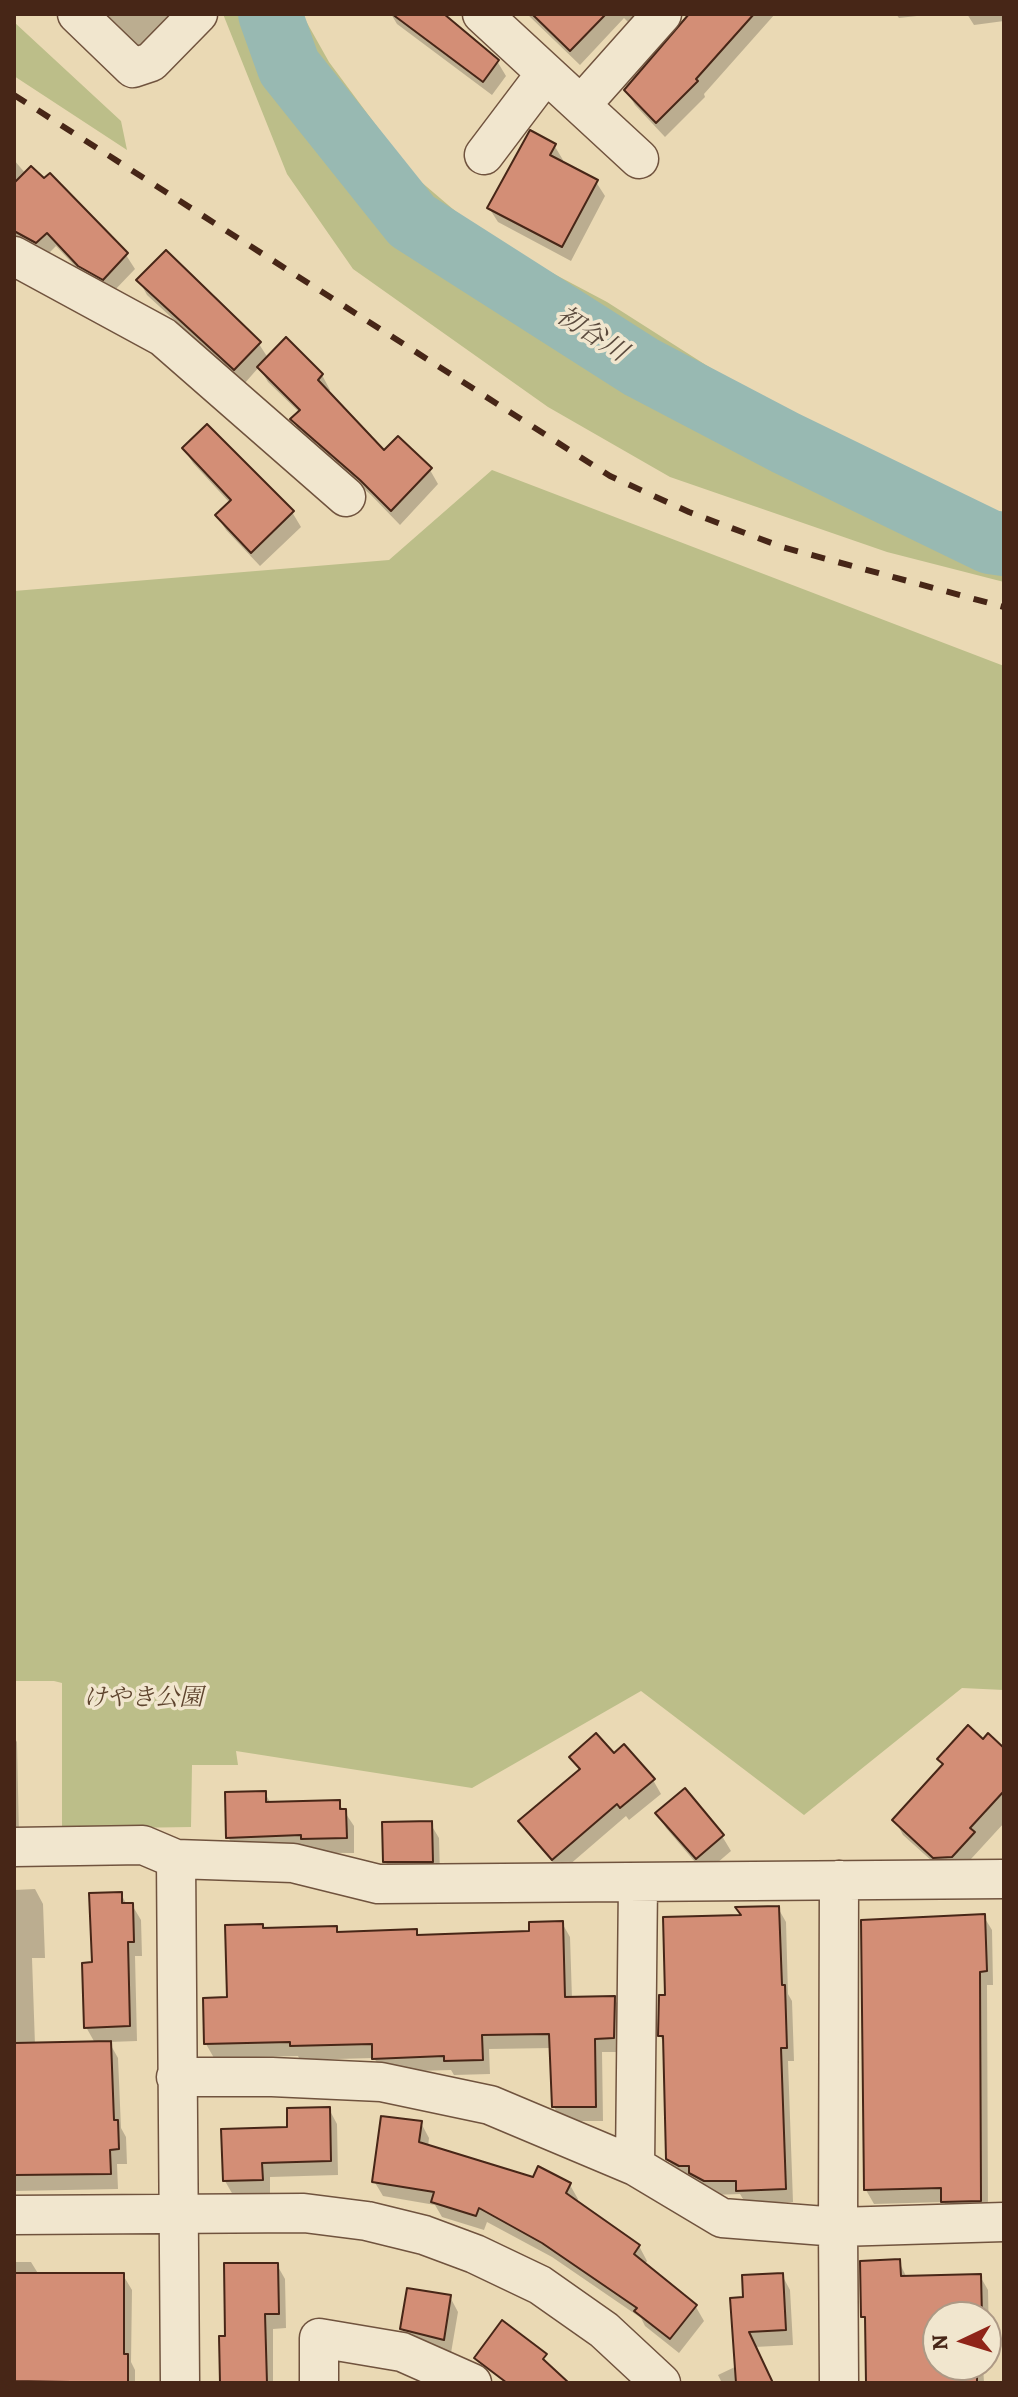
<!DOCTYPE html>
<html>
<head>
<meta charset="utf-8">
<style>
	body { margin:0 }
	#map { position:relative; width:1018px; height:2397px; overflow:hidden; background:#ead9b4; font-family:Alegreya,serif }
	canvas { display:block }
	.frame { position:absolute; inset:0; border:16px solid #472617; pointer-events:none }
	.north { position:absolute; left:922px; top:2301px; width:80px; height:80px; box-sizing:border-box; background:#f1e6ce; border:2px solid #ad9985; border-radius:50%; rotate:266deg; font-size:22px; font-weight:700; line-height:32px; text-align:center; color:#472617 }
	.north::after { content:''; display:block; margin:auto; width:28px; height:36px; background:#8f2418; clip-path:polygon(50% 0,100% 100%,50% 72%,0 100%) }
</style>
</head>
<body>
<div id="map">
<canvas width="1018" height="2397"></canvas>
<div class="frame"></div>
<div class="north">N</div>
</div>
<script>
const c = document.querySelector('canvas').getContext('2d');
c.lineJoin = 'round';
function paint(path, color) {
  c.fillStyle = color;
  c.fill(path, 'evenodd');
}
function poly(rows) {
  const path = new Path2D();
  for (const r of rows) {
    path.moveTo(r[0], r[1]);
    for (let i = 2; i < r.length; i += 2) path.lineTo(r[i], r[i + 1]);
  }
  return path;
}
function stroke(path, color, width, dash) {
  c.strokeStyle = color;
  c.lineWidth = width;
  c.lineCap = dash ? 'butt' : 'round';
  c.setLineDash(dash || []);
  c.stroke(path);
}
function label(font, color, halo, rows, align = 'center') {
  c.font = font + ' Alegreya,"Noto Serif JP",serif';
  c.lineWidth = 7;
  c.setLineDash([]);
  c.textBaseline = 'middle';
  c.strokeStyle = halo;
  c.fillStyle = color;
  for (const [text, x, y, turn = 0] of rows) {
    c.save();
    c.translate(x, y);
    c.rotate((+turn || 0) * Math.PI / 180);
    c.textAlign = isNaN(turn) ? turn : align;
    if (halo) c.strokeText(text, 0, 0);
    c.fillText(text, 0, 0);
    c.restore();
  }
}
const green = poly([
	[223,14,302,14,329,62,413,175,488,239,607,302,753,395,846,461,983,523,1004,527,1004,582,887,552,670,477,548,407,353,269,287,174],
	[14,22,121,121,127,150,14,76],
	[492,470,1004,666,1004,1690,962,1688,804,1815,641,1691,472,1788,236,1751,238,1765,192,1765,191,1827,62,1829,62,1683,54,1681,14,1681,14,591,389,560]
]);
const shadow = poly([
	[102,14,174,14,141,50],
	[391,14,438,14,497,61,506,76,492,95,397,24],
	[527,14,635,14,628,22,624,18,580,65],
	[687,14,775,14,704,94,705,97,665,137,635,105,626,90,689,17],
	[896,14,935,14,899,18],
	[967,14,1004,14,1004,21,974,25],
	[554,145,563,160,561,163,596,182,605,196,571,261,498,222,489,208],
	[14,160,26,174,126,255,135,269,112,293,88,280,56,246,45,257,14,243],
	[139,280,259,344,268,358,322,375,330,390,327,393,384,453,430,470,438,484,400,525,371,495,301,434,293,420,300,413,268,382,259,367,244,384,147,295],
	[184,449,292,512,301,527,260,566,226,530,217,516,230,503,193,463],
	[14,1737,17,1742,19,1836,14,1836],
	[1004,1750,1004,1823,960,1871,943,1871,903,1835,895,1820,944,1767,939,1759],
	[614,1756,653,1780,661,1794,629,1820,626,1816,561,1872,529,1835,521,1821,580,1771,572,1757],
	[684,1791,722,1836,731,1851,710,1869,701,1869,666,1828,658,1814],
	[265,1793,271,1804,338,1802,354,1826,354,1853,237,1852,228,1837],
	[430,1823,439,1838,440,1876,394,1876,385,1861],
	[35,1889,43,1904,45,1958,32,1958,35,2045,95,2043,86,2027,94,1964,121,1894,127,1905,132,1905,141,1920,142,1956,135,1956,137,2041,109,2042,118,2058,121,2128,126,2137,127,2164,117,2164,118,2189,14,2191,14,1890],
	[778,1908,786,1922,788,1994,792,2001,794,2061,788,2061,793,2202,746,2204,740,2194,713,2195,699,2186,695,2179,688,2180,676,2173,668,2158,665,2044,660,2036,667,1997,743,1917],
	[984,1917,992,1930,993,1985,987,1985,988,2214,951,2215,944,2202,874,2204,866,2190],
	[562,1923,570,1937,572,1999,614,1998,622,2012,622,2052,602,2052,603,2121,562,2121,554,2107,552,2048,489,2049,490,2074,454,2075,451,2070,383,2072,374,2058,300,2060,298,2056,214,2058,206,2044,264,1930,336,1928,339,1934,416,1931,419,1937,531,1933],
	[329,2109,337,2124,338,2175,270,2177,270,2195,233,2195,225,2181,289,2129],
	[421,2123,429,2138,428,2147,534,2179,570,2185,578,2199,576,2203,639,2246,647,2261,644,2266,696,2307,704,2321,679,2353,645,2326,641,2318,552,2257,487,2222,484,2230,442,2217,435,2205,383,2196,374,2181],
	[14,2262,31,2262,39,2275,123,2275,132,2290,131,2362,135,2370,135,2383,14,2383],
	[899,2262,907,2278,980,2276,988,2290,989,2343,986,2343,986,2317,938,2317,938,2365,983,2365,984,2383,868,2383,867,2325,863,2316],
	[277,2265,285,2279,286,2328,273,2329,273,2383,222,2383,227,2338],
	[782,2275,790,2290,793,2345,755,2347,772,2383,722,2383,718,2375,737,2366,745,2299],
	[450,2297,458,2312,451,2353,410,2344,402,2329]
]);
const river = poly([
	[270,14,289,67,412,221,641,367,786,443,990,542,1004,544]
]);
const building = poly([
	[392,14,444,14,499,60,483,82,392,14],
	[532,14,606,14,570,51,532,14],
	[689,14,754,14,696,79,698,81,656,123,624,90,689,14],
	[530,130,556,144,550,155,598,180,562,247,487,208,530,130],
	[31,166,44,178,50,173,128,253,103,280,78,266,47,233,36,243,14,231,14,183,31,166],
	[166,250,261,342,234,370,136,280,166,250],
	[286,337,323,374,318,380,384,450,398,436,432,468,391,511,360,480,290,419,300,410,257,367,286,337],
	[207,424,294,511,251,553,215,515,231,500,182,448,207,424],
	[968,1725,983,1739,988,1733,1004,1748,1004,1791,970,1828,975,1832,952,1857,933,1858,892,1820,943,1764,937,1759,968,1725],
	[596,1733,614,1753,624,1744,655,1779,620,1808,617,1804,552,1860,518,1821,580,1769,569,1757,596,1733],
	[685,1788,724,1835,696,1859,655,1813,685,1788],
	[266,1791,266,1802,340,1800,340,1809,346,1809,347,1838,301,1839,301,1835,226,1838,225,1792,266,1791],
	[432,1821,433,1862,383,1862,382,1822,432,1821],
	[122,1892,122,1903,133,1903,134,1942,128,1942,130,2026,84,2028,82,1963,92,1962,89,1893,122,1892],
	[779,1906,782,1985,785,1985,787,2048,781,2048,786,2189,736,2191,736,2181,704,2181,689,2173,689,2166,679,2166,666,2159,663,2036,658,2036,659,1995,665,1995,663,1917,741,1915,735,1907,779,1906],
	[985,1914,987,1971,980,1972,981,2201,941,2202,941,2188,864,2190,861,1920,985,1914],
	[563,1921,565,1997,615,1996,614,2038,595,2039,596,2107,552,2107,549,2034,482,2035,483,2060,444,2061,444,2056,372,2059,372,2044,290,2046,290,2042,204,2044,203,1998,227,1997,225,1925,263,1924,263,1928,337,1926,337,1932,417,1929,417,1935,529,1931,529,1922,563,1921],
	[111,2041,114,2120,118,2120,119,2149,110,2150,111,2174,14,2175,14,2043,111,2041],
	[330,2107,331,2161,262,2163,263,2180,223,2181,221,2129,287,2127,287,2108,330,2107],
	[381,2116,422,2121,419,2142,533,2177,538,2166,571,2183,566,2193,640,2245,634,2254,697,2305,670,2339,634,2311,637,2308,542,2243,479,2208,476,2216,431,2202,434,2192,372,2182,381,2116],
	[900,2259,901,2276,981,2274,982,2317,938,2317,938,2365,977,2365,977,2383,866,2383,865,2317,861,2317,860,2261,900,2259],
	[224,2263,278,2263,279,2314,265,2314,267,2383,220,2383,219,2336,225,2336,224,2263],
	[14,2273,124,2273,124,2354,128,2354,128,2383,14,2381,14,2273],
	[783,2273,786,2330,749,2332,773,2383,736,2383,730,2298,743,2297,742,2275,783,2273],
	[407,2288,451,2295,444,2340,400,2329,407,2288],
	[502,2320,547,2354,543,2359,569,2383,507,2383,474,2358,502,2320]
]);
const minor = poly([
	[77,14,133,68,151,62,198,14],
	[482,14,639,159],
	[581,105,662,14],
	[484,155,546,73],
	[14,256,163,337,346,497],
	[14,1847,143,1845,176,1859,180,2383],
	[176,1859,293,1863,378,1884,1004,1879],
	[839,1880,838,2227,1004,2222],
	[176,2077,272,2077,381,2082,490,2105,635,2166,722,2218,838,2227,839,2383],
	[635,2166,638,1883],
	[14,2215,304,2213,367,2221,424,2235,475,2254,540,2285,604,2330,661,2383],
	[319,2383,319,2338,402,2352,472,2383]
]);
const rail = poly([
	[14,95,610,476,689,512,782,547,1004,607]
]);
const parkNames = [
	["けやき公園",143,1699]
];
const waterNames = [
	["初谷川",591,335,33]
];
paint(green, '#bcbe89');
paint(shadow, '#0003');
stroke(river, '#98b9b2', 64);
paint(building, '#d38e76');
stroke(building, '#472617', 2);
stroke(minor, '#70533e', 41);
stroke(minor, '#f1e6ce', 38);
stroke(rail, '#472617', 6, [14, 14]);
label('italic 24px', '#5e442e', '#f1e6ce', parkNames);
label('italic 26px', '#5b4b3e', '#f1e6ce', waterNames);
</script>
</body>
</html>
